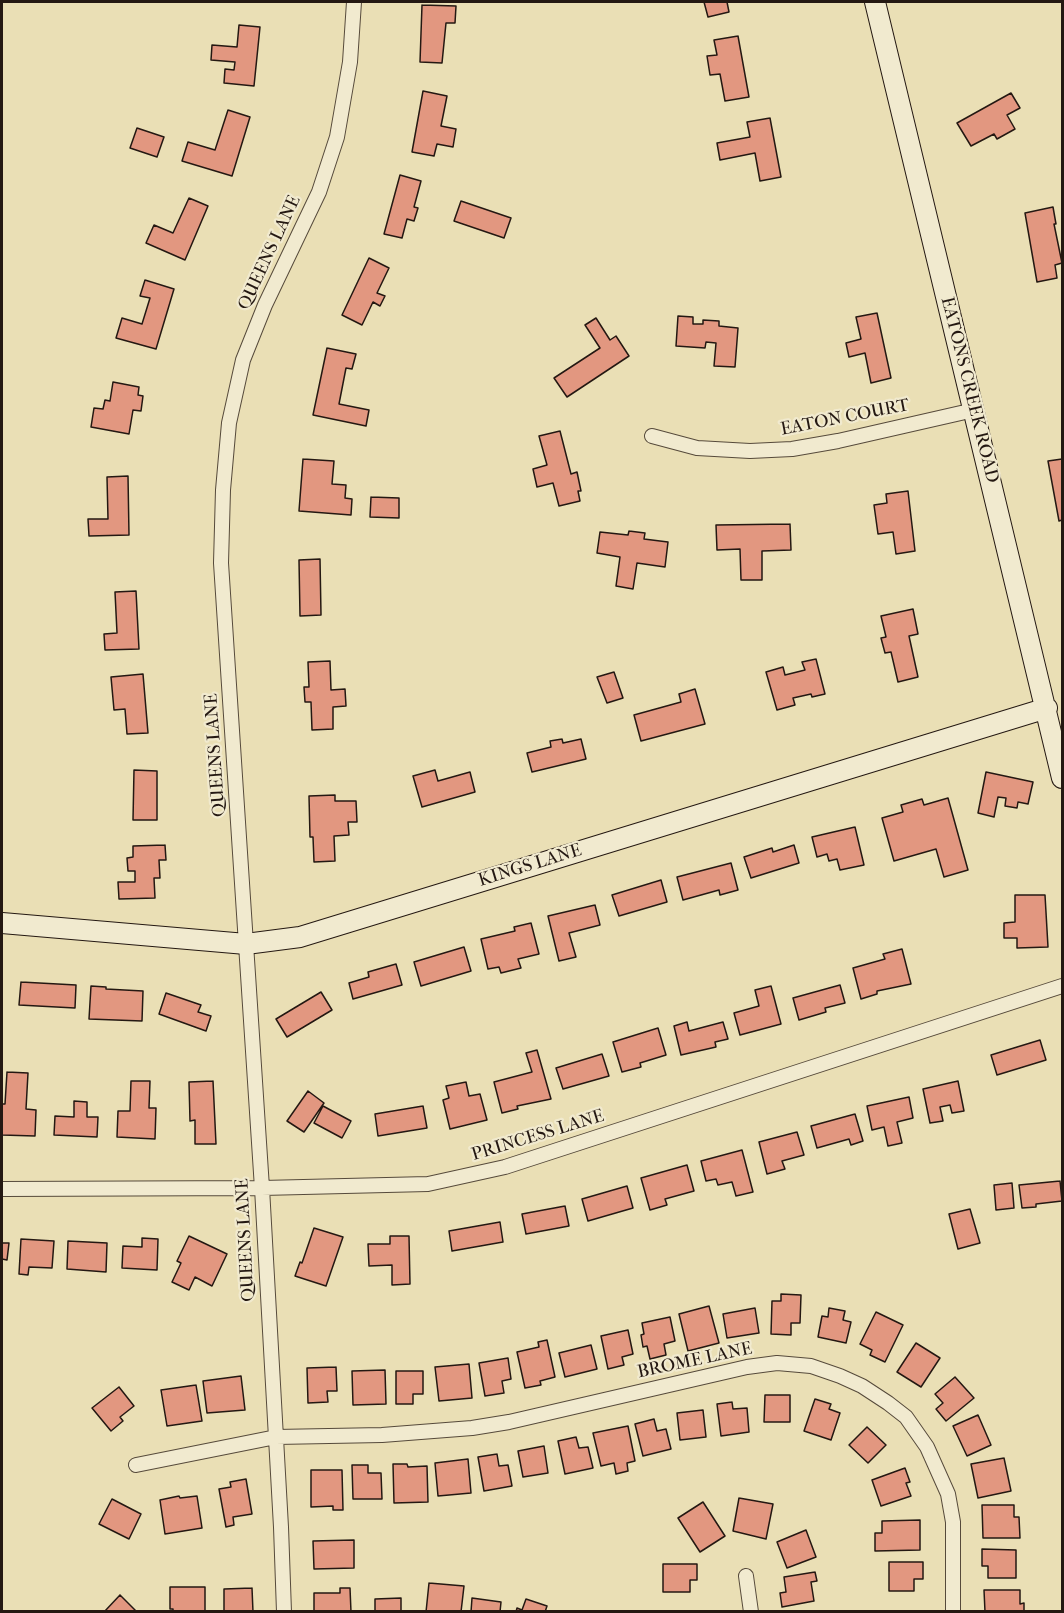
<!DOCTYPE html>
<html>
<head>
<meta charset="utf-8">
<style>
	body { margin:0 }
	#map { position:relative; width:1064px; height:1613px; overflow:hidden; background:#eadfb5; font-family:"IM FELL French Canon",serif }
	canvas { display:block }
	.frame { position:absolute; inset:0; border:3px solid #241812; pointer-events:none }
</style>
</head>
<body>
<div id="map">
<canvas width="1064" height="1613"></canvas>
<div class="frame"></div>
</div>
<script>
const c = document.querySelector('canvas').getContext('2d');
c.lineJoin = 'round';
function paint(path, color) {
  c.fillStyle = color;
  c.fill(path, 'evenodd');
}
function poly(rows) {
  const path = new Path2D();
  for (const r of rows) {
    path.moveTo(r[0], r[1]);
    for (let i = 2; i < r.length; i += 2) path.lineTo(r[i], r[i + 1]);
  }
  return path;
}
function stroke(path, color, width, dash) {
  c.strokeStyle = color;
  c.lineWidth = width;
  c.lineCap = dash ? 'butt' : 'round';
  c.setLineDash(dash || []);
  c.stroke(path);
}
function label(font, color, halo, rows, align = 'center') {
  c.font = font + ' "IM FELL French Canon",serif';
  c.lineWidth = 4.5;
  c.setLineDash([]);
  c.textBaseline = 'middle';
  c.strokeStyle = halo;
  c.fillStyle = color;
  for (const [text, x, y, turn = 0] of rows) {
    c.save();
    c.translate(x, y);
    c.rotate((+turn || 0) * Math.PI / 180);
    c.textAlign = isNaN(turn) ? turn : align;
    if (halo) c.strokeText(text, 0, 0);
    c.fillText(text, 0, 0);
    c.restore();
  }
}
const building = poly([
	[704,2,727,2,729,12,708,17,704,2],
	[422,5,456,6,455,23,446,23,442,63,420,62,422,5],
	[239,25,260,27,254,86,224,83,225,69,234,70,235,62,211,60,212,45,237,47,239,25],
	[738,36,749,97,725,101,720,74,710,75,707,56,717,55,714,40,738,36],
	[423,91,447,96,441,126,456,129,453,147,437,144,434,156,412,152,423,91],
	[1011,93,1020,108,1007,115,1015,129,997,139,994,134,971,146,957,123,1011,93],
	[228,110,250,117,232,176,182,161,188,142,215,150,228,110],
	[770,118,781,177,760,181,755,153,720,160,717,143,750,137,747,122,770,118],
	[137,128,164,137,157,157,130,148,137,128],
	[400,175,421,181,414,207,418,208,414,221,407,219,402,238,384,234,400,175],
	[189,198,208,206,185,260,146,243,154,225,173,233,189,198],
	[461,201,511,218,504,238,454,221,461,201],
	[1053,207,1056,224,1054,224,1062,263,1055,265,1057,278,1037,282,1025,213,1053,207],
	[369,258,389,268,377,293,385,296,380,306,373,302,362,325,342,315,369,258],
	[145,280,174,289,156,349,116,338,122,318,142,324,150,298,140,296,145,280],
	[877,313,891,378,871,383,865,353,849,357,846,343,861,339,856,317,877,313],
	[678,316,693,317,693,324,703,324,703,320,719,321,719,326,738,328,735,367,714,366,716,343,706,342,705,348,676,346,678,316],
	[596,318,610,340,616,336,629,356,567,397,554,378,600,348,585,325,596,318],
	[327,348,356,354,352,369,346,368,339,404,369,410,366,426,313,415,327,348],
	[113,382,139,387,138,395,143,396,141,411,133,410,129,434,91,427,94,408,103,409,105,400,110,401,113,382],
	[560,431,571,474,577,472,581,491,578,491,580,501,559,506,553,483,537,487,533,469,547,465,539,436,560,431],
	[303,459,334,461,332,484,346,485,345,498,352,499,351,515,299,511,303,459],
	[1062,459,1062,520,1059,521,1048,461,1062,459],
	[128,476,129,535,89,536,88,519,108,519,107,477,128,476],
	[908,491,915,551,896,554,893,532,878,534,874,505,887,503,886,494,908,491],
	[371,497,399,498,399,518,370,517,371,497],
	[790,524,791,550,762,551,762,580,741,580,740,549,717,550,716,525,790,524],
	[629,531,645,533,644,539,668,542,665,567,637,563,633,589,616,586,620,557,597,553,600,532,628,535,629,531],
	[320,559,321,615,300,616,299,560,320,559],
	[136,591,139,649,105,650,104,634,117,633,115,592,136,591],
	[913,609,918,634,909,636,918,677,898,682,891,652,885,653,881,638,886,637,881,616,913,609],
	[816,659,825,694,812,697,811,694,793,698,795,705,777,710,766,672,783,667,785,675,805,670,802,662,816,659],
	[330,661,331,690,345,689,346,706,333,707,333,729,312,730,311,702,305,702,304,687,309,687,308,662,330,661],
	[614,672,623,698,607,703,597,677,614,672],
	[143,674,148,733,127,734,125,709,114,710,111,677,143,674],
	[695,689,705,724,641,741,634,715,681,702,679,694,695,689],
	[562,739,563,743,581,739,586,759,532,772,527,753,551,747,550,741,562,739],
	[134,770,157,771,157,820,133,820,134,770],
	[435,770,438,781,470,772,475,792,422,807,413,776,435,770],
	[986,772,1033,782,1028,804,1018,802,1017,808,1005,806,1006,798,998,797,994,817,978,813,986,772],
	[335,795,335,801,356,801,357,822,348,822,349,835,334,836,335,861,314,862,313,837,310,837,309,796,335,795],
	[948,798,968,870,944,877,936,849,894,861,882,818,903,812,901,805,922,799,924,805,948,798],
	[855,827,864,865,840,870,837,859,829,861,827,854,817,857,812,837,855,827],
	[165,845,166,860,159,860,160,878,154,878,155,898,119,899,118,882,135,882,135,871,128,871,127,858,133,857,133,846,165,845],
	[794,845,799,863,751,878,744,857,772,848,773,852,794,845],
	[731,863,738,890,720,895,719,890,683,900,677,877,731,863],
	[661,880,667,902,619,916,612,895,661,880],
	[1015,895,1045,895,1048,947,1017,948,1017,938,1004,938,1004,923,1015,922,1015,895],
	[595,905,600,925,569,933,576,957,559,961,548,916,595,905],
	[531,923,539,954,518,959,521,968,501,973,499,967,488,969,481,939,515,931,514,927,531,923],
	[464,947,471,971,421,986,414,962,464,947],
	[902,949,911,984,877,991,877,994,861,999,853,968,885,959,883,954,902,949],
	[396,964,402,985,353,999,349,983,369,977,368,972,396,964],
	[21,982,76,985,75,1008,19,1005,21,982],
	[840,985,845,1003,825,1008,826,1012,799,1020,793,998,840,985],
	[91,986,106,987,106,989,143,991,142,1021,89,1019,91,986],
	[771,986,781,1024,740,1035,734,1013,759,1006,755,990,771,986],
	[321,992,332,1010,287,1037,276,1019,321,992],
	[166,993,201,1005,198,1012,211,1016,206,1031,159,1014,166,993],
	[687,1022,689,1031,723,1022,728,1039,715,1042,716,1047,681,1055,674,1026,687,1022],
	[658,1028,666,1055,640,1063,641,1067,622,1072,613,1042,658,1028],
	[1040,1040,1046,1060,997,1075,991,1055,1040,1040],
	[537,1050,551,1099,517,1106,518,1109,502,1113,494,1082,532,1072,526,1053,537,1050],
	[602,1054,609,1076,563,1089,556,1068,602,1054],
	[7,1072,28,1073,26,1109,36,1110,35,1136,2,1135,2,1104,5,1104,7,1072],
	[131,1081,150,1081,149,1108,156,1108,155,1139,117,1137,118,1111,130,1111,131,1081],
	[213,1081,216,1144,195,1144,195,1120,190,1121,189,1082,213,1081],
	[958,1081,964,1111,952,1113,950,1105,940,1107,943,1121,930,1123,923,1089,958,1081],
	[466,1082,469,1096,480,1094,487,1120,450,1129,443,1100,449,1098,446,1086,466,1082],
	[308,1091,324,1103,304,1132,287,1121,308,1091],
	[909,1097,913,1118,897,1122,902,1143,888,1146,884,1127,872,1130,867,1106,909,1097],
	[74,1101,87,1102,87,1117,98,1117,97,1137,54,1135,55,1116,74,1117,74,1101],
	[323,1106,351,1121,342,1138,314,1123,323,1106],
	[423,1106,427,1128,378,1136,375,1114,423,1106],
	[855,1114,863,1141,851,1145,849,1139,817,1148,811,1126,855,1114],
	[797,1132,804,1155,782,1161,785,1169,767,1174,759,1142,797,1132],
	[742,1150,753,1192,736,1196,732,1182,718,1185,716,1179,706,1181,701,1161,742,1150],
	[687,1165,694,1191,665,1199,667,1205,650,1210,641,1178,687,1165],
	[1060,1181,1062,1201,1036,1204,1036,1207,1022,1208,1019,1185,1060,1181],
	[1012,1183,1014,1208,996,1210,994,1185,1012,1183],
	[627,1186,633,1208,588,1221,582,1199,627,1186],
	[565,1206,569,1226,526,1234,522,1214,565,1206],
	[970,1209,980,1243,958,1249,949,1214,970,1209],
	[500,1222,503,1242,452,1251,449,1231,500,1222],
	[314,1228,343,1237,326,1286,295,1276,300,1262,302,1263,314,1228],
	[189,1236,227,1254,212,1286,195,1277,189,1290,172,1282,181,1263,177,1261,189,1236],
	[390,1236,409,1236,410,1284,392,1285,392,1265,369,1266,368,1244,390,1244,390,1236],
	[142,1238,158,1239,157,1270,122,1268,123,1246,142,1247,142,1238],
	[21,1239,54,1241,52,1268,29,1267,28,1275,19,1274,21,1239],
	[68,1241,107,1243,106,1272,67,1269,68,1241],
	[2,1243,9,1243,7,1260,2,1259,2,1243],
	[781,1294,801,1295,800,1323,791,1323,791,1335,771,1334,772,1301,781,1301,781,1294],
	[709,1306,719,1343,688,1351,679,1314,709,1306],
	[755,1308,759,1333,727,1338,723,1314,755,1308],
	[829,1308,845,1311,843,1320,851,1322,846,1343,818,1337,822,1316,828,1317,829,1308],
	[876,1312,903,1325,885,1362,870,1355,872,1350,860,1344,876,1312],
	[670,1317,675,1341,664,1344,666,1355,650,1359,647,1346,643,1347,641,1335,644,1334,642,1323,670,1317],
	[628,1330,633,1354,622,1357,624,1365,608,1369,601,1336,628,1330],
	[547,1340,555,1377,540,1381,541,1385,525,1388,517,1352,539,1347,538,1342,547,1340],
	[916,1343,940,1358,921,1387,897,1372,916,1343],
	[591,1345,597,1369,565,1377,559,1353,591,1345],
	[508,1358,511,1379,502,1381,504,1393,485,1396,479,1363,508,1358],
	[469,1364,472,1398,439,1401,435,1367,469,1364],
	[336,1367,337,1391,327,1391,328,1402,308,1403,307,1368,336,1367],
	[385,1370,386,1404,353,1405,352,1371,385,1370],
	[396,1371,423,1371,423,1394,413,1394,413,1404,396,1404,396,1371],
	[241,1376,245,1410,207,1413,203,1381,241,1376],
	[955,1377,974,1398,946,1421,936,1409,943,1403,935,1394,955,1377],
	[196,1385,202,1421,167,1426,161,1390,196,1385],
	[119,1387,134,1406,120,1417,123,1421,111,1431,92,1408,119,1387],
	[765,1395,790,1395,790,1422,764,1422,765,1395],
	[815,1399,831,1404,829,1409,840,1413,831,1440,804,1431,815,1399],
	[732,1402,733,1409,747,1408,749,1432,721,1436,717,1404,732,1402],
	[703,1410,706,1437,680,1440,677,1413,703,1410],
	[978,1415,991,1445,967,1456,953,1426,978,1415],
	[654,1419,657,1431,666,1429,671,1449,643,1456,635,1424,654,1419],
	[628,1426,635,1461,627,1463,628,1471,616,1474,614,1463,601,1466,593,1433,628,1426],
	[867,1427,886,1445,868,1463,849,1445,867,1427],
	[576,1437,579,1448,588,1447,593,1468,565,1474,558,1441,576,1437],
	[544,1446,548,1473,523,1477,518,1451,544,1446],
	[497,1454,499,1466,508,1465,512,1486,484,1491,478,1457,497,1454],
	[1004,1458,1011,1491,978,1498,971,1464,1004,1458],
	[468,1459,471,1493,438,1496,435,1463,468,1459],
	[393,1464,407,1464,408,1467,427,1466,428,1502,394,1503,393,1464],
	[352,1465,368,1465,368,1473,381,1473,382,1499,353,1499,352,1465],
	[905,1468,910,1482,906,1483,911,1496,881,1506,872,1480,905,1468],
	[311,1470,342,1470,343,1510,333,1510,333,1506,311,1507,311,1470],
	[246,1479,252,1514,233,1517,234,1525,226,1527,219,1489,231,1487,230,1482,246,1479],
	[179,1496,180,1498,197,1496,202,1528,165,1534,160,1500,179,1496],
	[739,1498,773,1504,766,1539,733,1531,739,1498],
	[112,1499,141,1514,129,1539,99,1524,112,1499],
	[703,1502,725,1536,700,1552,678,1518,703,1502],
	[982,1505,1014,1505,1014,1517,1019,1517,1020,1538,983,1538,982,1505],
	[920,1520,920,1550,875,1551,875,1533,882,1533,882,1521,920,1520],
	[806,1530,816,1557,787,1568,777,1542,806,1530],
	[354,1540,354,1568,314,1569,313,1541,354,1540],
	[982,1549,1016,1550,1016,1578,988,1578,988,1566,982,1566,982,1549],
	[889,1562,923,1562,923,1579,914,1579,914,1591,889,1591,889,1562],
	[663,1564,697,1564,697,1580,690,1580,690,1592,663,1592,663,1564],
	[815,1572,817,1581,811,1582,814,1601,782,1607,780,1593,786,1592,784,1577,815,1572],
	[429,1583,464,1586,461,1612,426,1612,429,1583],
	[170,1587,205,1587,205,1612,173,1612,173,1609,170,1609,170,1587],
	[252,1588,253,1612,224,1612,224,1589,252,1588],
	[340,1588,350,1588,351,1612,314,1612,314,1593,340,1593,340,1588],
	[984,1590,1020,1590,1020,1604,1024,1603,1024,1612,985,1612,984,1590],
	[120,1595,137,1612,104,1612,120,1595],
	[401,1598,401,1612,375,1612,375,1599,401,1598],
	[472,1598,501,1602,500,1612,471,1612,472,1598],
	[526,1599,547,1606,545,1612,516,1612,517,1608,522,1610,526,1599]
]);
const street = poly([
	[652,436,697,448,750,451,792,449,838,441,974,410],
	[2,1189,262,1188,428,1184,505,1167,1062,986],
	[136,1465,276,1437,382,1435,472,1428,509,1422,747,1367,777,1363,811,1366,840,1376,862,1386,888,1403,906,1417,927,1447,948,1494,953,1522,953,1612],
	[746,1576,751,1612],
	[284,1612,281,1527,262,1188,221,563,223,490,229,423,243,360,265,305,319,192,337,137,350,62,354,2]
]);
const secondary = poly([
	[875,2,1062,778],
	[2,923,246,944,300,937,1047,708]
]);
const streetNames = [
	["QUEENS LANE",270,253,-65],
	["EATONS CREEK ROAD",969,390,76],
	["EATON COURT",845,418,-11],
	["QUEENS LANE",216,755,-94],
	["KINGS LANE",530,866,-17],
	["PRINCESS LANE",538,1136,-17],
	["QUEENS LANE",246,1240,-93],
	["BROME LANE",695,1361,-12]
];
paint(building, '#e29780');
stroke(building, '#241812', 1.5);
stroke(street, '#564a3b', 16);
stroke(secondary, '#241812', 22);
stroke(street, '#f1eacf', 14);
stroke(secondary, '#f1eacf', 20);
label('18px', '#241812', '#f1eacf', streetNames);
</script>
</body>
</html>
